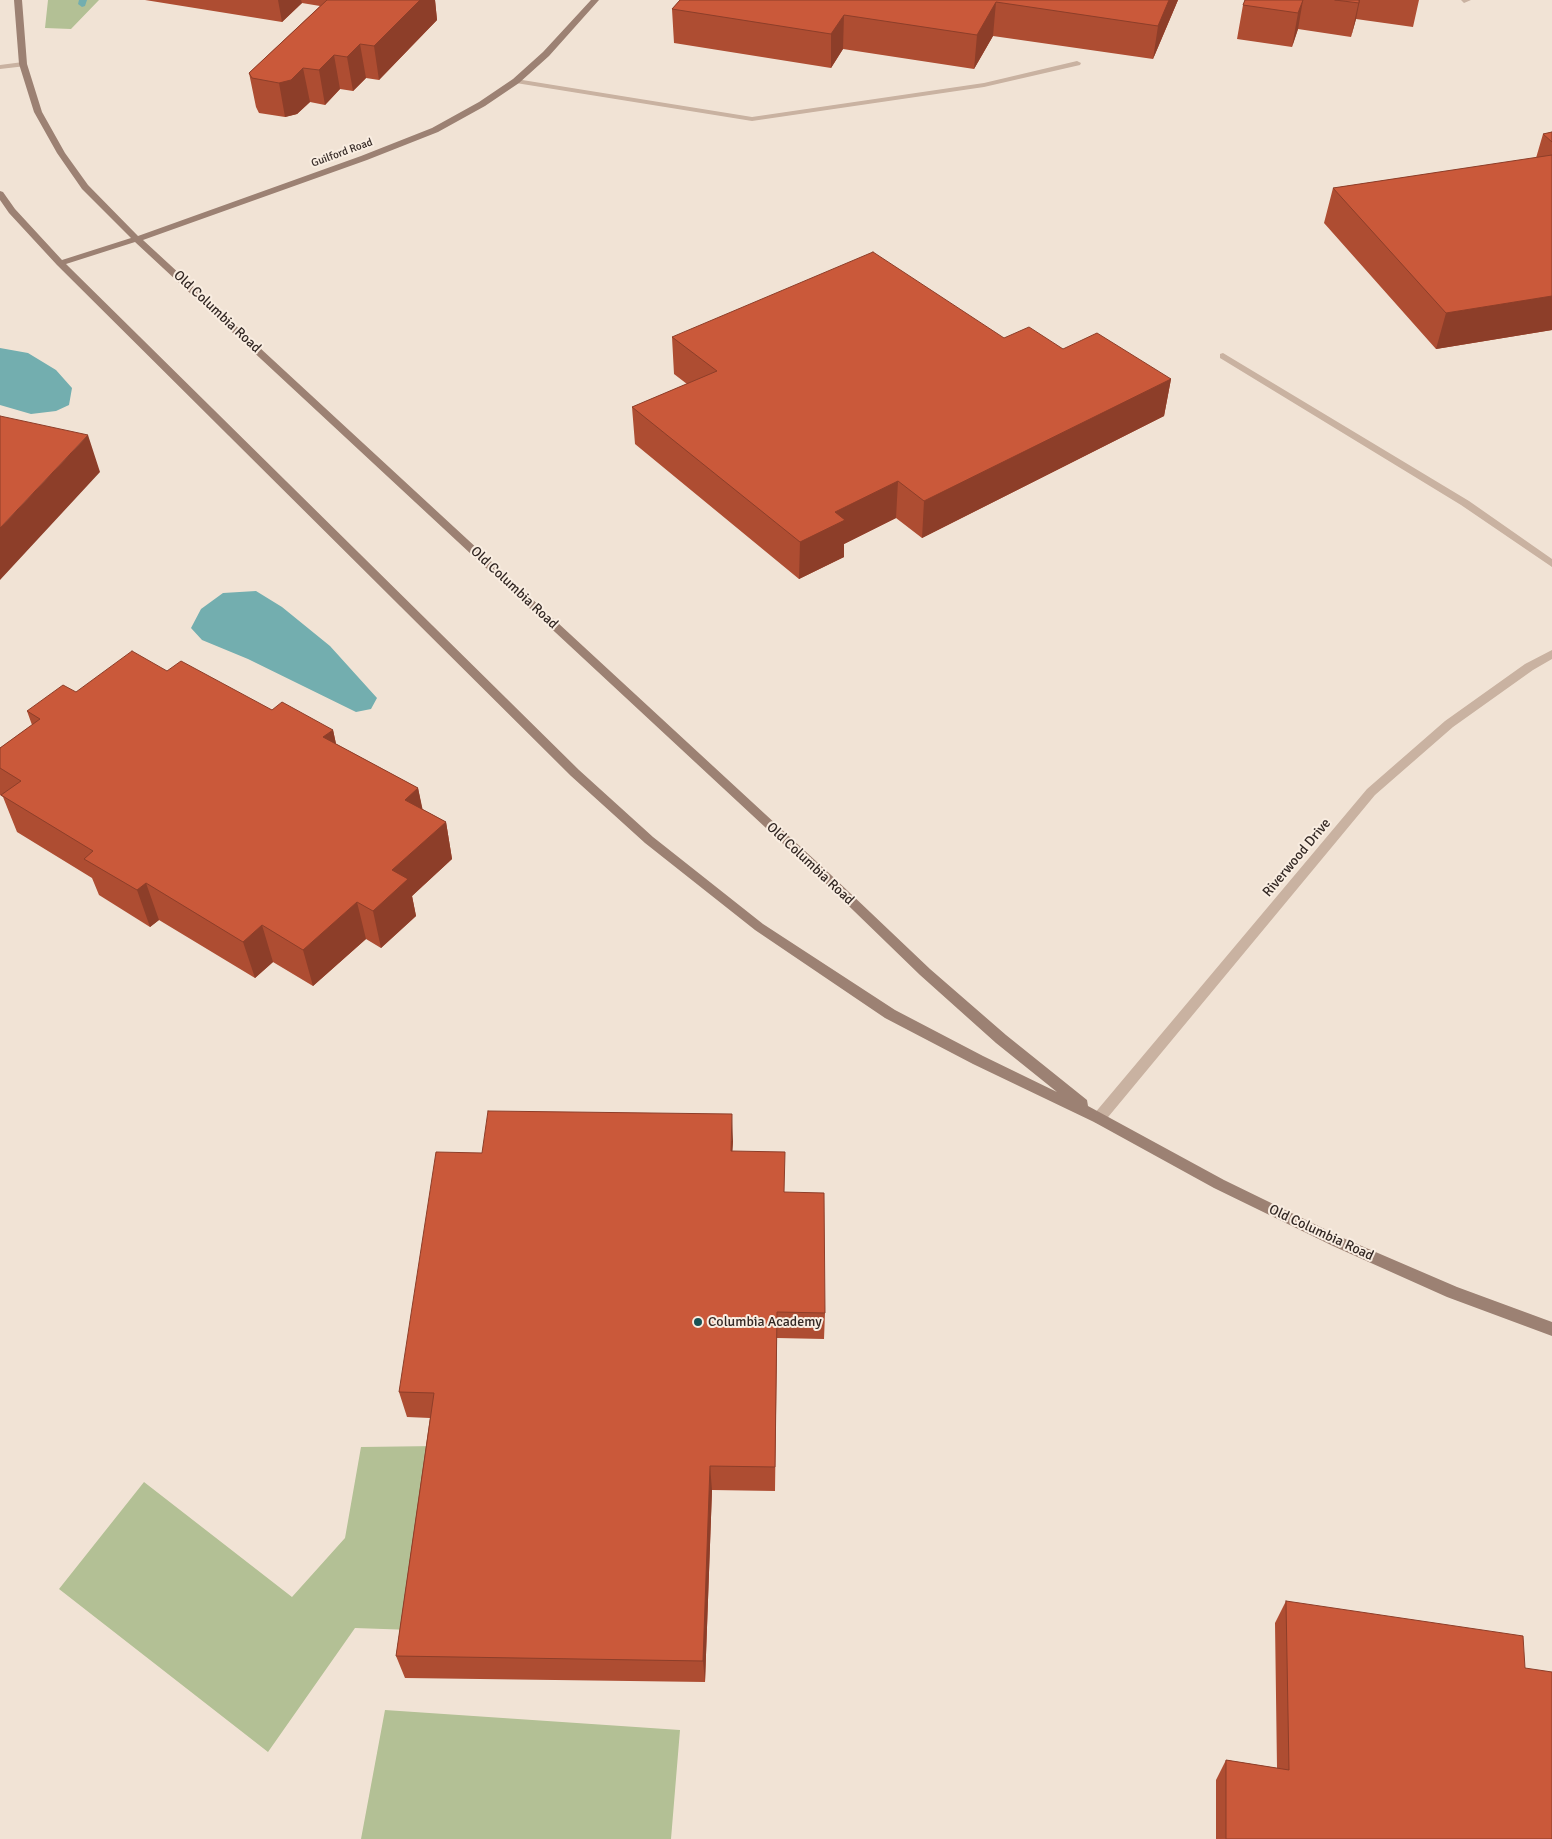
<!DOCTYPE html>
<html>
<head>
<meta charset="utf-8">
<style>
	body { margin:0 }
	canvas { display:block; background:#f1e3d5 }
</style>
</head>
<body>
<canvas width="1552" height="1839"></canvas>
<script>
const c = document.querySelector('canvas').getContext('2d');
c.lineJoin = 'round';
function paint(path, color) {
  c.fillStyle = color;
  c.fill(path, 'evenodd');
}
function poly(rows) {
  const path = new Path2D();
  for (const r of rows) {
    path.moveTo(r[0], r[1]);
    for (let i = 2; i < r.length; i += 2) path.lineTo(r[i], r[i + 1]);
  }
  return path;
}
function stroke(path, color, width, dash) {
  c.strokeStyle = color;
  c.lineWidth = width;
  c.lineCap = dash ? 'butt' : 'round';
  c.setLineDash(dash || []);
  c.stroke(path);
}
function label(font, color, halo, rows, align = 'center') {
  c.font = font + ' Signika,sans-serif';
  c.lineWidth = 4;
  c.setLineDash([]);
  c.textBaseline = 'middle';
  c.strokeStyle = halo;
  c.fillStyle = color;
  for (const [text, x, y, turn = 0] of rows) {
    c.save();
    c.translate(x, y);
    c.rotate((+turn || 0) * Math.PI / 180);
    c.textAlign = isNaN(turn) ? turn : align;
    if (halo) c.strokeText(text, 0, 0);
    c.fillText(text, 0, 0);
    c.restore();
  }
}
const green = poly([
	[48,0,99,0,71,29,45,28],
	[437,1446,412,1630,355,1628,268,1752,59,1589,144,1482,292,1597,345,1538,361,1447],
	[385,1710,680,1730,671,1839,361,1839]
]);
const water = poly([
	[0,348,28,353,56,370,72,388,69,405,56,411,31,414,0,405],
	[256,591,282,607,330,646,377,698,371,709,356,712,248,659,202,640,191,628,201,609,223,593]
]);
const stream = poly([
	[79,0,87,0,85,6,82,7,78,4,79,0]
]);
const lane = poly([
	[1461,0,1471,0,1464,3,1461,0],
	[1077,61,1081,63,1080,65,984,87,752,121,516,83,512,81,516,79,752,117,984,83,1077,61],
	[23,62,26,62,26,66,0,69,0,65,23,62],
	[1223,353,1469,501,1552,559,1552,567,1461,505,1220,358,1220,354,1223,353]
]);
const street = poly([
	[1552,650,1552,659,1533,670,1453,727,1375,795,1104,1122,1099,1124,1094,1122,1092,1118,1094,1114,1367,789,1445,721,1525,664,1552,650]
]);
const secondary = poly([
	[14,0,22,0,27,64,42,112,65,153,88,185,138,236,361,156,432,128,479,102,513,79,543,52,591,0,599,0,549,56,519,83,485,106,438,132,367,160,143,240,830,874,930,969,1006,1035,1087,1100,1088,1106,1224,1180,1343,1238,1457,1287,1552,1322,1552,1336,1447,1297,1333,1246,1214,1188,1094,1122,973,1064,885,1018,755,930,645,843,571,776,57,265,9,213,0,200,0,191,3,192,15,209,62,260,131,238,82,189,57,153,34,112,19,64,14,0],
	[135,242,822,880,920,975,996,1043,1057,1092,983,1056,895,1010,763,924,653,837,579,770,66,264,135,242]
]);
const wall = poly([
	[145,0,435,0,437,20,379,80,366,78,353,91,340,89,325,105,310,102,297,114,285,117,259,113,256,107,249,73,320,6,302,3,282,22],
	[680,0,1178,0,1153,59,993,36,974,69,843,49,831,68,674,43,672,9],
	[1245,0,1419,0,1413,27,1356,19,1351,37,1298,29,1292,47,1237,39,1243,5],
	[1552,132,1552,330,1436,349,1324,223,1333,188,1536,158,1543,134],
	[672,337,1004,338,1063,349,1171,379,1164,416,922,538,896,518,844,544,844,557,799,579,635,444,632,407,687,384,674,374],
	[167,671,272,710,333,730,336,744,418,788,422,809,446,822,452,859,412,896,416,916,381,948,366,939,313,986,273,962,255,978,159,920,150,927,99,895,92,878,17,832,3,797,0,795,0,748,32,725,27,711,76,692],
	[733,1141,732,1151,784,1192,825,1313,824,1339,777,1338,775,1491,712,1490,705,1682,405,1678,396,1656,430,1418,407,1417,399,1392,482,1153],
	[1286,1601,1525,1668,1552,1839,1216,1839,1216,1780,1226,1760,1277,1768,1275,1623]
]);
const shadedWall = poly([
	[278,0,301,0,302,3,282,22],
	[414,0,435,0,437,20,379,80,374,46],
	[1169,0,1178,0,1153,59,1158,26],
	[1303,0,1298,29,1292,47,1298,13],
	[1359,0,1360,0,1356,19,1351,37],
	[996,2,993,36,974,69,977,35],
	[844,15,843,49,831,68,831,34],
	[360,44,366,78,353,91,347,57],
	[334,55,340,89,325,105,319,70],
	[303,68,310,102,297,114,285,117,279,83],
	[1552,296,1552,330,1436,349,1446,313],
	[1171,379,1164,416,922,538,924,501],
	[88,435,100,472,0,580,0,528],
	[898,481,896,518,844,544,844,557,799,579,800,542,835,512],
	[333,730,341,767,323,737],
	[418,788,426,825,405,800],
	[446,822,452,859,412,896,416,916,381,948,373,911,392,870],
	[146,883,159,920,150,927,137,890],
	[357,902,366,939,313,986,303,950],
	[262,925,273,962,255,978,243,942],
	[732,1114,733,1141,731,1179,731,1151],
	[710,1466,712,1490,705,1682,703,1661]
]);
const building = poly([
	[327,0,420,0,374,46,360,44,347,57,334,55,319,70,303,68,291,80,279,83,252,78,249,73,327,0],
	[680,0,1169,0,1158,26,996,2,977,35,844,15,831,34,672,9,680,0],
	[1245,0,1303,0,1298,13,1243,5,1245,0],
	[1335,0,1359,0,1359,3,1335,0],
	[1552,132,1552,142,1543,134,1552,132],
	[1552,155,1552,296,1446,313,1333,188,1552,155],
	[873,252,1004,338,1029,327,1063,349,1097,333,1171,379,924,501,898,481,835,512,845,520,800,542,632,407,717,371,672,337,873,252],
	[0,416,88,435,0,528,0,416],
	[132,651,167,671,181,661,272,710,282,702,333,730,323,737,418,788,405,800,446,822,392,870,408,879,373,911,357,902,303,950,262,925,243,942,146,883,137,890,84,859,93,851,1,795,21,781,0,768,0,748,40,719,27,711,63,685,76,692,132,651],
	[488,1111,732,1114,731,1151,785,1152,784,1192,824,1193,825,1313,777,1312,775,1467,710,1466,703,1661,396,1656,434,1393,399,1392,436,1152,482,1153,488,1111],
	[1286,1601,1523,1636,1525,1668,1552,1672,1552,1839,1226,1839,1226,1760,1289,1770,1286,1601]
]);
const markers = [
	[698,1322,5,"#195355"]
];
const farStreetnames = [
	["Guilford Road",342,153,-20]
];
const streetNames = [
	["Old Columbia Road",217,312,43],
	["Old Columbia Road",514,588,43],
	["Riverwood Drive",1297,858,-50],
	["Old Columbia Road",810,864,43],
	["Old Columbia Road",1321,1233,25]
];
const poiNames = [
	["Columbia Academy",708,1322]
];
paint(green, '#b3c095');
paint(water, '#73aeaf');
paint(stream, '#73aeaf');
paint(lane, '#c9b2a1');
paint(street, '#c9b2a1');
paint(secondary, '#9c8173');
paint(wall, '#ae4d32');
paint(shadedWall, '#8d3e29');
paint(building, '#ca593a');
stroke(building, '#8d3e29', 1);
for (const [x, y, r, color] of markers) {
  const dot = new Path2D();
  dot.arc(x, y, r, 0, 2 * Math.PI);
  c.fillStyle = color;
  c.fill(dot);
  stroke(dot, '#f9ede1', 2);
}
label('11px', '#332824', '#f9ede1', farStreetnames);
label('14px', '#332824', '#f9ede1', streetNames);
label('14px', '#332824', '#f9ede1', poiNames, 'left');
</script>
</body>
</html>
